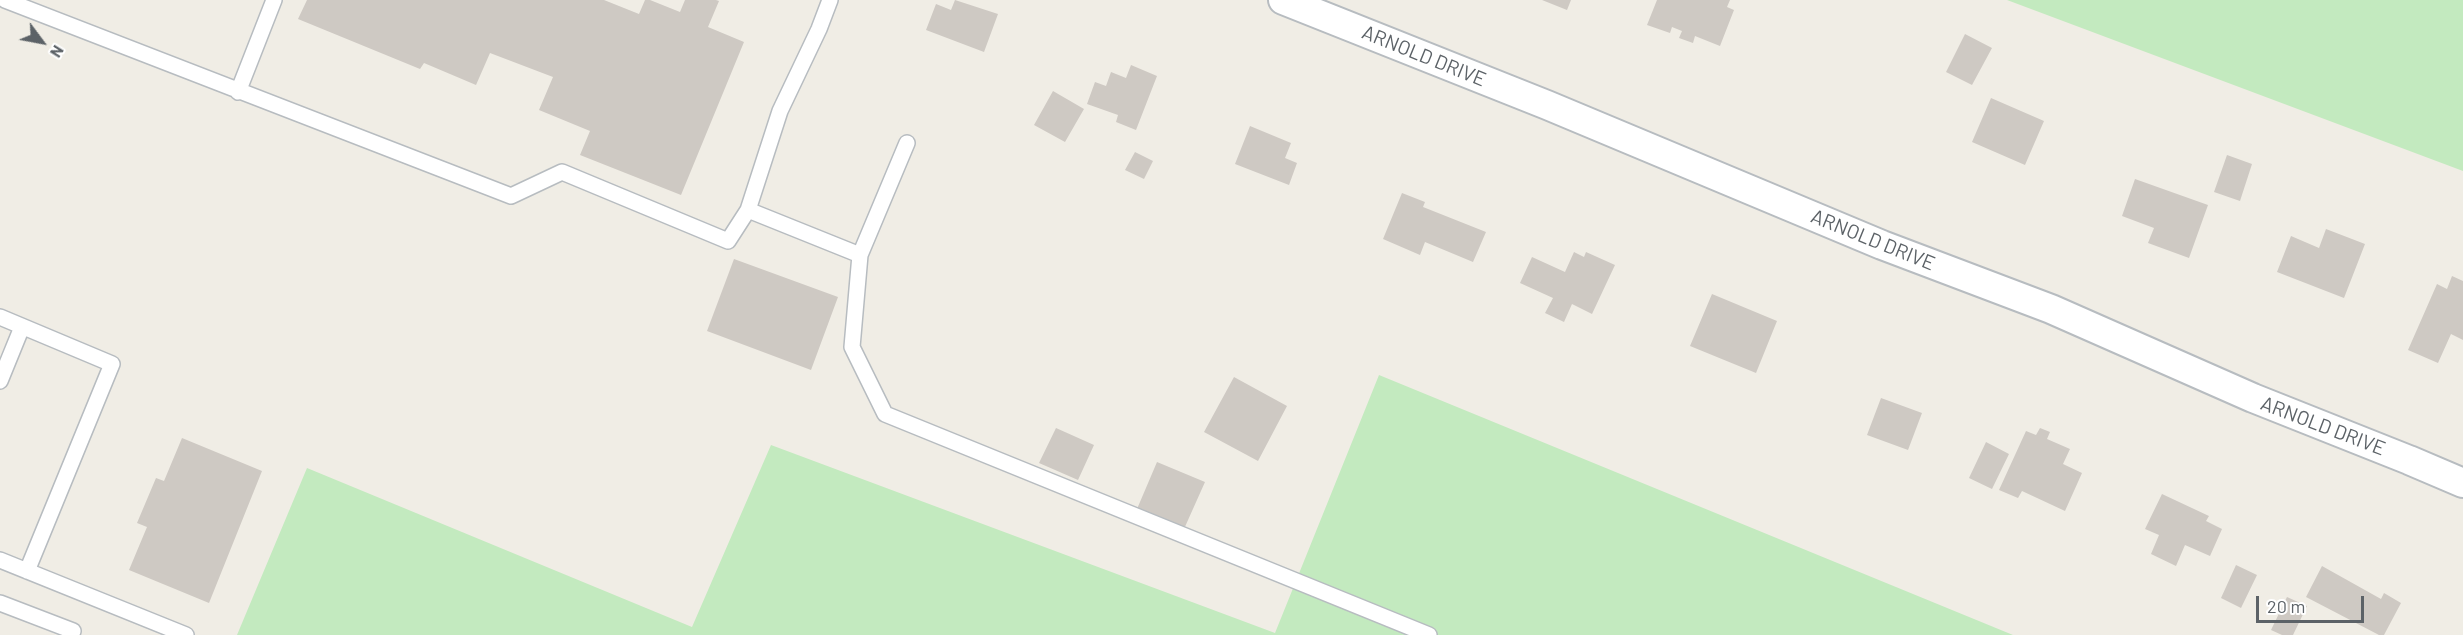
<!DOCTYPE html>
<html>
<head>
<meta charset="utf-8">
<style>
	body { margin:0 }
	#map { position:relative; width:2463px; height:635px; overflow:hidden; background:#f0ede5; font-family:Barlow,sans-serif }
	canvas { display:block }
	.north { position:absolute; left:12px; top:12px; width:60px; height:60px; -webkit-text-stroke:4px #fff; paint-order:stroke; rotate:122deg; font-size:16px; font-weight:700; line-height:24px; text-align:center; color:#5c6267 }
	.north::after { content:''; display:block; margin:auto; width:21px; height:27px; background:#5c6267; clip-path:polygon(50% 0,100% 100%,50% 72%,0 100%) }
	.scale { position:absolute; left:2256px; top:596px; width:108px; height:27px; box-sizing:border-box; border:3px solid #5c6267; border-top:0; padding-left:8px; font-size:18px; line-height:21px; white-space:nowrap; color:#5c6267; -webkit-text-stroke:4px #fff; paint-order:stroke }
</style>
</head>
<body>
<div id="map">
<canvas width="2463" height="635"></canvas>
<div class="north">N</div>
<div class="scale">20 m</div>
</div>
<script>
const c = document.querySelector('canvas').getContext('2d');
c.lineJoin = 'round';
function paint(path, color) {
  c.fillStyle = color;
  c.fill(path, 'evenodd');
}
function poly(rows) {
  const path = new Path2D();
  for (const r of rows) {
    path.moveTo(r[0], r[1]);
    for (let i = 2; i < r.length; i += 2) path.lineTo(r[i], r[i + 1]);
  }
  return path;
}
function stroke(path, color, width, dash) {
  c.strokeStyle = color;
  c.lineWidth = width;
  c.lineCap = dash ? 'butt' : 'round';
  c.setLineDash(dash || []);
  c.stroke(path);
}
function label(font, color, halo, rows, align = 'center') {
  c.font = font + ' Barlow,sans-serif';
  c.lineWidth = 4.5;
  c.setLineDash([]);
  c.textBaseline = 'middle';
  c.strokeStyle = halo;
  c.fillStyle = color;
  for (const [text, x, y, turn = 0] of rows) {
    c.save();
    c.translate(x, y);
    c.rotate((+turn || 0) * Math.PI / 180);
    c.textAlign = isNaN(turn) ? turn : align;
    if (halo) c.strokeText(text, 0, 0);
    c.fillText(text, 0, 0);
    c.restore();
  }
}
const green = poly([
	[2007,0,2463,0,2463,171],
	[1379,375,2013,635,237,635,307,468,692,627,771,445,1275,633]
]);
const building = poly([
	[307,0,604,0,639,14,645,0,650,0,680,12,685,0,716,0,719,1,708,27,744,42,681,195,580,155,590,131,539,110,553,77,490,53,476,85,424,63,420,69,298,19],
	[955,0,998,14,984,52,926,30,936,4,951,10],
	[1542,0,1571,0,1567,10],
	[1657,0,1730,0,1727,7,1734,10,1720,46,1695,36,1693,43,1679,38,1682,31,1672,27,1670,33,1647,25],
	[1965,34,1992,48,1972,85,1946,72],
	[1131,65,1157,76,1136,130,1116,122,1118,115,1087,104,1095,82,1106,86,1111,72,1126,78],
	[1053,91,1084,109,1065,142,1034,125],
	[1991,98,2044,121,2025,165,1972,142],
	[1250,126,1291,143,1285,158,1297,163,1289,185,1235,164],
	[1135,152,1153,161,1144,179,1125,170],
	[2227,155,2252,164,2240,201,2214,192],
	[2135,179,2208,205,2189,258,2148,243,2154,228,2122,216],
	[1402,193,1425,202,1423,207,1486,232,1473,262,1425,242,1420,255,1383,239],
	[2326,229,2365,244,2344,298,2277,272,2291,236,2319,248],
	[1574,252,1584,257,1586,252,1615,265,1592,314,1572,304,1564,322,1545,313,1553,298,1520,283,1532,257,1565,272],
	[734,259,838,297,811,370,707,331],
	[2452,276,2463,281,2463,340,2451,334,2438,363,2408,350,2437,284,2447,289],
	[1712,294,1777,321,1756,373,1690,346],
	[1234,377,1287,406,1258,461,1204,432],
	[1881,398,1922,413,1908,450,1867,435],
	[1056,428,1094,445,1078,480,1039,463],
	[2040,428,2050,432,2047,439,2070,449,2063,464,2082,473,2065,511,2022,491,2018,498,1999,490,2026,431,2036,435],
	[182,438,262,471,209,603,129,570,147,527,137,523,156,478,164,481],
	[1986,442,2009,454,1992,489,1969,478],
	[1157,462,1205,482,1184,529,1137,509],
	[2162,494,2209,516,2206,521,2222,529,2210,556,2185,545,2176,566,2151,554,2159,535,2145,529],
	[2236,565,2257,575,2241,608,2221,598],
	[2322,566,2381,599,2384,593,2401,603,2384,635,2379,635,2306,597],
	[2287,597,2307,606,2293,635,2282,635,2271,630]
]);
const service = poly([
	[5,0,511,196,562,172,728,241,748,210,780,111,819,29,830,0],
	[238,92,274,0],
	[748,210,860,255,907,143],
	[860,255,852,347,885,414,1429,635],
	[0,317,112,364,27,571],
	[0,381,22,327],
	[0,560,186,635],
	[0,603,73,631]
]);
const minor = poly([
	[1283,0,1547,105,1882,245,2051,309,2253,398,2409,460,2463,483]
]);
const streetNames = [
	["ARNOLD DRIVE",1424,56,22],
	["ARNOLD DRIVE",1873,240,22],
	["ARNOLD DRIVE",2323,426,21]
];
paint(green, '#c3eabf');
paint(building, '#cec9c3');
stroke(service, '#b7bcc0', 18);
stroke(minor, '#b7bcc0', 32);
stroke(service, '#fff', 15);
stroke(minor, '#fff', 28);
label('20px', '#5c6267', '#fff', streetNames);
</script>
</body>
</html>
